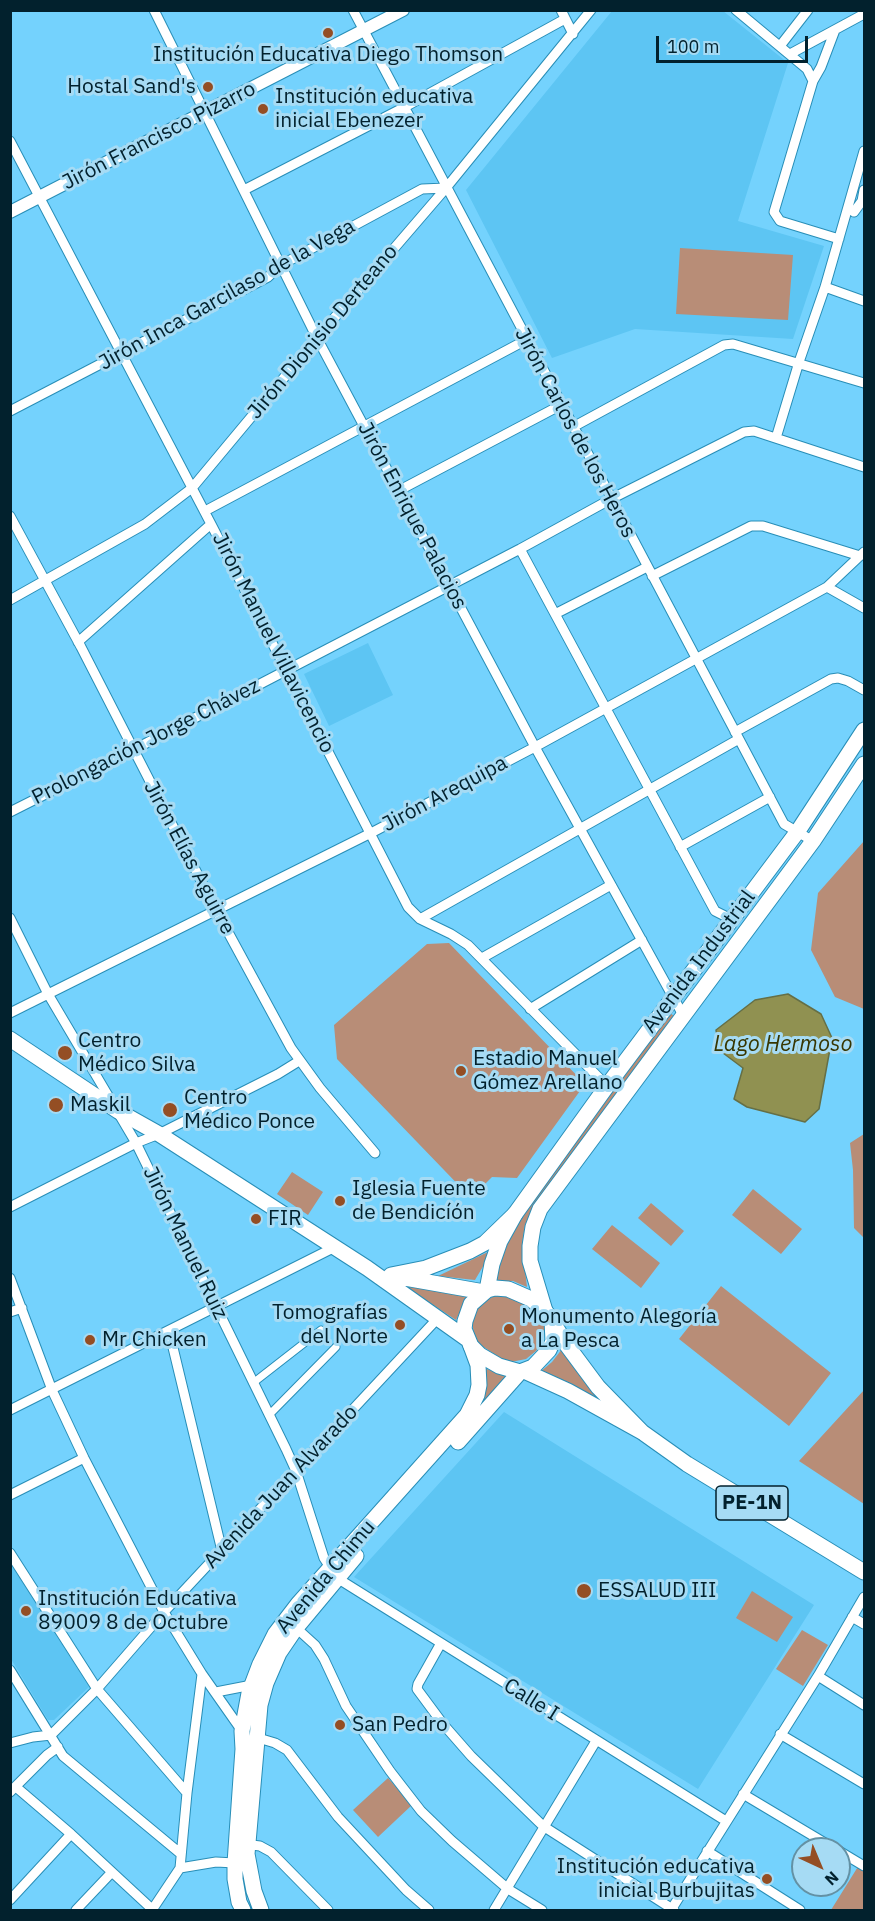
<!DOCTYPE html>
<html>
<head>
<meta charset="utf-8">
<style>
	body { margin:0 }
	#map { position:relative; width:875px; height:1921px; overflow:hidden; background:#74d2fd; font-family:"IBM Plex Sans",sans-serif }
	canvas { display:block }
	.frame { position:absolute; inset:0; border:12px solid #02212d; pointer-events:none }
	.north { position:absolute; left:791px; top:1837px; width:60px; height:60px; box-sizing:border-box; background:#a6dbf4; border:2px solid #6491a4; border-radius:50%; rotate:136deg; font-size:16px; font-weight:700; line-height:24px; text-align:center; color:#02212d }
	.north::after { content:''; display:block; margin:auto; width:21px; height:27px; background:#944e24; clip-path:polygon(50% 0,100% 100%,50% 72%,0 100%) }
	.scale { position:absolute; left:656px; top:36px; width:152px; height:27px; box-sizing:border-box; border:3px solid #02212d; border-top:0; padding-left:8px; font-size:18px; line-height:21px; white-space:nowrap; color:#02212d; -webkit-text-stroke:4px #a6dbf4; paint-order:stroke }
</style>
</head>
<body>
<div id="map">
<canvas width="875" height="1921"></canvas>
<div class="frame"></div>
<div class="north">N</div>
<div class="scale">100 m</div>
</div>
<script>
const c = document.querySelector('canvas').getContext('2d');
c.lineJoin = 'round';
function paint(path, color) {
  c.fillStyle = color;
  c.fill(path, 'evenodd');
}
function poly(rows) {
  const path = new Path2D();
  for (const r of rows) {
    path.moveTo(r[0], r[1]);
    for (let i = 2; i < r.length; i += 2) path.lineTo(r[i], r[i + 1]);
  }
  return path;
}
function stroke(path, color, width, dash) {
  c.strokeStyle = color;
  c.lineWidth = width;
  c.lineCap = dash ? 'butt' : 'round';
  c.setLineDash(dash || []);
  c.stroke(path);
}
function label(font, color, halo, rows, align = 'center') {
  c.font = font + ' "IBM Plex Sans",sans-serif';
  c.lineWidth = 6;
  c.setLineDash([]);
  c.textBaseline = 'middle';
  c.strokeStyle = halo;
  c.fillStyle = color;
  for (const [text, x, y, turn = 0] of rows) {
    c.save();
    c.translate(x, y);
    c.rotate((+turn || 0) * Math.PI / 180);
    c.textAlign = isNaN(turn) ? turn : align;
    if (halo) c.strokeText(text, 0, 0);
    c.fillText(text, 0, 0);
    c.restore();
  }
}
const built = poly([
	[612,11,723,11,788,63,738,221,824,246,793,339,635,329,552,358,466,190],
	[368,643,393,695,329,726,304,674],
	[504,1412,814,1605,698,1789,354,1577],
	[11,1564,89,1687,54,1720,48,1720,11,1659]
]);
const green = poly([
	[680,248,793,255,788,320,676,314],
	[864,841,864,1009,835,997,811,950,818,893],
	[449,943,585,1084,517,1178,492,1177,471,1198,337,1059,334,1025,427,944],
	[670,1013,674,1016,673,1018,533,1207,525,1225,522,1244,527,1287,513,1281,493,1281,494,1268,519,1213],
	[864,1134,864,1238,854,1228,853,1170,850,1143],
	[292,1172,323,1192,308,1215,277,1194],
	[753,1189,802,1229,781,1254,732,1215],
	[651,1203,684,1231,671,1246,638,1218],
	[612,1225,660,1263,641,1288,592,1249],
	[490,1251,491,1253,475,1280,438,1276],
	[409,1286,467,1294,467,1297,456,1320,409,1289],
	[721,1286,831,1373,789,1426,679,1339],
	[495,1295,504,1295,527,1305,544,1323,544,1337,536,1351,526,1359,511,1362,502,1359,479,1344,475,1339,472,1322,476,1310,480,1305],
	[562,1349,613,1411,540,1372,552,1362],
	[487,1369,509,1378,475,1412,485,1370],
	[864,1390,864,1504,799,1461],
	[752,1591,793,1617,777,1642,736,1618],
	[802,1630,828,1645,803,1686,776,1669],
	[388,1778,412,1805,378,1837,353,1810],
	[864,1857,864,1910,831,1910]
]);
const water = poly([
	[788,994,821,1014,832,1038,819,1109,805,1122,747,1107,734,1099,743,1068,719,1050,716,1030,755,1000,788,994]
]);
const pedestrian = poly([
	[253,1383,321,1330],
	[269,1415,336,1347]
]);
const minor = poly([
	[154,10,317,338,535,747,683,1015],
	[353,10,784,824,813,841],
	[561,10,573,34],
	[736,10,807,69,813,81],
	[835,30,821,67,813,81,774,212,780,221,839,239],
	[780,46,808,10],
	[790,54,864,14],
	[10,141,211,524,408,907,420,919,451,934,468,945,607,1086],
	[244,190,403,108,565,19],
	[854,212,862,201,864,190],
	[825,287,864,301],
	[10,411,268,277,281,265,422,189,446,188],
	[573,427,724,345,733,344,864,383],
	[776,438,799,362,825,287,864,151],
	[398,491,561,405],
	[205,511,526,340],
	[10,516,81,647,216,910,291,1048,320,1088,375,1153],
	[520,549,715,911,731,919],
	[652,576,751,526,763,526,860,556],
	[827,587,864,608],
	[10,600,145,524,192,488,317,338,446,188,591,10],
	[555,614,647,567],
	[78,642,211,524],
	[735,732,831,679,838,678,848,681,864,690],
	[10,812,133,750,520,549,611,499,744,432,754,431,864,467],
	[680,847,770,797],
	[10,918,48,994,136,1143,286,1449,296,1471,324,1558,337,1578,726,1821],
	[420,919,739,739],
	[482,958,611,885],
	[530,1009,642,940],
	[10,1013,371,833,535,747,827,587,864,552],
	[10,1207,136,1143,159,1134,278,1074,299,1061],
	[10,1278,52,1390,84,1458,164,1612,202,1674,242,1731],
	[10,1312,22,1308],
	[169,1331,222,1551],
	[10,1410,333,1248],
	[10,1495,84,1458],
	[10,1553,97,1689,187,1793],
	[852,1617,864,1624],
	[293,1625,315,1645,324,1659,346,1706,390,1771,421,1811,452,1841,508,1889,542,1910],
	[441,1643,418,1684,417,1689,443,1724,471,1756,543,1826,674,1910],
	[10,1670,63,1756,181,1854],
	[818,1676,864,1705],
	[216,1692,252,1685],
	[780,1734,864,1784],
	[255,1737,275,1743,287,1750,338,1817,406,1890,429,1910],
	[10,1743,33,1737,51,1735,97,1689,164,1612,438,1318],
	[16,1787,71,1834,153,1910],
	[10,1792,47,1755,58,1747],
	[743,1794,835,1849],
	[244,1844,260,1846,271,1852,328,1910],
	[707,1851,800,1910],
	[839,1851,864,1866],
	[180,1868,187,1793,202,1674],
	[10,1900,71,1834],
	[76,1910,112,1872],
	[152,1910,180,1868,216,1862,235,1863],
	[494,1910,596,1741],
	[671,1910,818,1676,864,1597]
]);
const tertiary = poly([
	[10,212,403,10]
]);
const primary = poly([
	[487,1290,492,1264,500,1241,515,1214,607,1086,798,831,864,730],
	[545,1311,530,1261,530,1246,533,1227,540,1209,813,841,864,764],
	[458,1442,520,1372],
	[243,1910,239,1902,235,1879,235,1863,243,1749,242,1731,249,1693,260,1664,275,1634,298,1604,467,1415,477,1395,479,1385,478,1365,471,1346],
	[261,1910,254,1891,247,1854,260,1705,266,1683,279,1653,296,1628,356,1556]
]);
const trunk = poly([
	[10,1039,118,1111,159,1134,367,1268,467,1339],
	[391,1275,426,1268,470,1251,485,1243,515,1214],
	[399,1277,484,1292],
	[552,1321,553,1341,549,1350,533,1367,520,1372,499,1366,480,1355,471,1346,464,1329,465,1321,471,1304,487,1290,495,1288,508,1289,531,1299,545,1311,549,1316,566,1344,598,1387,642,1432],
	[524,1371,568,1391,642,1432,687,1464,864,1572]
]);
const markers = [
	[328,33,6,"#944e24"],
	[208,87,6,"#944e24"],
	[263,109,6,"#944e24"],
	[65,1053,8,"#944e24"],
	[461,1071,6,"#944e24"],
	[56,1105,8,"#944e24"],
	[170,1110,8,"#944e24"],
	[340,1201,6,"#944e24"],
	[256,1219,6,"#944e24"],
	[400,1325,6,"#944e24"],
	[509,1329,6,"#944e24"],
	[90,1340,6,"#944e24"],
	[584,1591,8,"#944e24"],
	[26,1611,6,"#944e24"],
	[340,1725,6,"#944e24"],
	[767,1879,6,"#944e24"]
];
const shields = [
	[752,1503,72]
];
const shieldNames = [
	["PE-1N",752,1503]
];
const poiNames = [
	["Institución Educativa Diego Thomson",328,55,"center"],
	["Hostal Sand's",196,87,"right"],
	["Institución educativa",275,97],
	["inicial Ebenezer",275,121],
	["Centro",78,1041],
	["Médico Silva",78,1065],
	["Estadio Manuel",473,1059],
	["Gómez Arellano",473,1083],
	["Centro",184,1098],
	["Médico Ponce",184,1122],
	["Maskil",70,1105],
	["Iglesia Fuente",352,1189],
	["de Bendicíón",352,1213],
	["FIR",268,1219],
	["Tomografías",388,1313,"right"],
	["del Norte",388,1337,"right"],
	["Monumento Alegoría",521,1317],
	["a La Pesca",521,1341],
	["Mr Chicken",102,1340],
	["ESSALUD III",598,1591],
	["Institución Educativa",38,1599],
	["89009 8 de Octubre",38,1623],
	["San Pedro",352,1725],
	["Institución educativa",755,1867,"right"],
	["inicial Burbujitas",755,1891,"right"]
];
const streetNames = [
	["Jirón Francisco Pizarro",159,136,-27],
	["Jirón Inca Garcilaso de la Vega",227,295,-29],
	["Jirón Dionisio Derteano",323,332,-50],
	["Jirón Carlos de los Heros",575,433,62],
	["Jirón Enrique Palacios",412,516,62],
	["Jirón Manuel Villavicencio",273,643,63],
	["Prolongación Jorge Chávez",146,742,-27],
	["Jirón Arequipa",445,794,-28],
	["Jirón Elías Aguirre",189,858,62],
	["Avenida Industrial",699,962,-53],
	["Jirón Manuel Ruiz",185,1243,64],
	["Avenida Juan Alvarado",281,1487,-47],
	["Avenida Chimu",326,1577,-50],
	["Calle I",531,1700,32]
];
const waterNames = [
	["Lago Hermoso",783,1045]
];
paint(built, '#5dc5f3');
paint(green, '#b88d77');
paint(water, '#909151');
stroke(water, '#656f46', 1.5);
stroke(pedestrian, '#288eb7', 9);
stroke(minor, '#288eb7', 11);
stroke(tertiary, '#288eb7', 14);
stroke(primary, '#288eb7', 17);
stroke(trunk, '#288eb7', 17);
stroke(pedestrian, '#fff', 7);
stroke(minor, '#fff', 9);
stroke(tertiary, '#fff', 12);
stroke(primary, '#fff', 15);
stroke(trunk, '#fff', 15);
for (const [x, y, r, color] of markers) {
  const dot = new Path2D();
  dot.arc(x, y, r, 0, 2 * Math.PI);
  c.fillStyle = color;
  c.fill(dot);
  stroke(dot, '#a6dbf4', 2);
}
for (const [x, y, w] of shields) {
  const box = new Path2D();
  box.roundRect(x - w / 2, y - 17, w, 34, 4.5);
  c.fillStyle = '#a6dbf4';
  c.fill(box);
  stroke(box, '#02212d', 1.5);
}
label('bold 20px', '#02212d', null, shieldNames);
label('21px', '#02212d', '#a6dbf4', poiNames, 'left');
label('21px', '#02212d', '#a6dbf4', streetNames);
label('italic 22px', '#373601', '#a6dbf4', waterNames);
</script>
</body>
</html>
